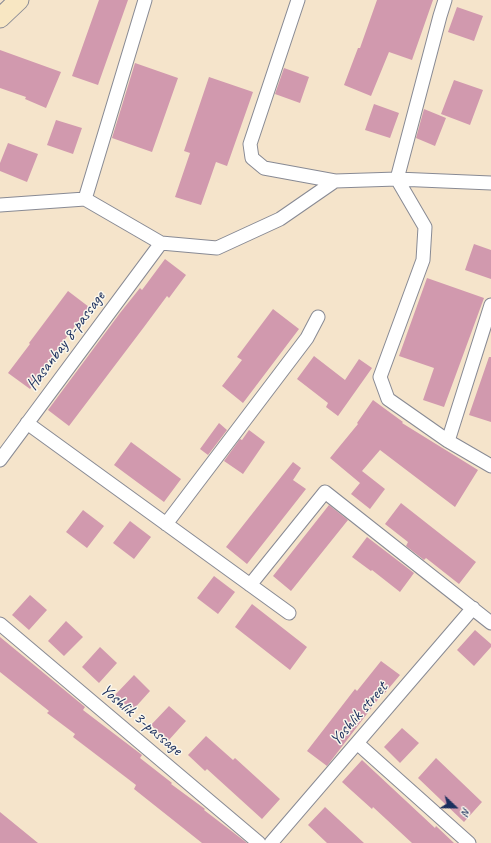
<!DOCTYPE html>
<html>
<head>
<meta charset="utf-8">
<style>
	body { margin:0 }
	#map { position:relative; width:491px; height:843px; overflow:hidden; background:#f5e4cb; font-family:Caveat,sans-serif }
	canvas { display:block }
	.north { position:absolute; left:435px; top:787px; width:40px; height:40px; -webkit-text-stroke:3px #fbf7ec; paint-order:stroke; rotate:112deg; font-size:11px; font-weight:700; line-height:16px; text-align:center; color:#1b2f5e }
	.north::after { content:''; display:block; margin:auto; width:14px; height:18px; background:#1b2f5e; clip-path:polygon(50% 0,100% 100%,50% 72%,0 100%) }
</style>
</head>
<body>
<div id="map">
<canvas width="491" height="843"></canvas>
<div class="north">N</div>
</div>
<script>
const c = document.querySelector('canvas').getContext('2d');
c.lineJoin = 'round';
function paint(path, color) {
  c.fillStyle = color;
  c.fill(path, 'evenodd');
}
function poly(rows) {
  const path = new Path2D();
  for (const r of rows) {
    path.moveTo(r[0], r[1]);
    for (let i = 2; i < r.length; i += 2) path.lineTo(r[i], r[i + 1]);
  }
  return path;
}
function stroke(path, color, width, dash) {
  c.strokeStyle = color;
  c.lineWidth = width;
  c.lineCap = dash ? 'butt' : 'round';
  c.setLineDash(dash || []);
  c.stroke(path);
}
function label(font, color, halo, rows, align = 'center') {
  c.font = font + ' Caveat,sans-serif';
  c.lineWidth = 3;
  c.setLineDash([]);
  c.textBaseline = 'middle';
  c.strokeStyle = halo;
  c.fillStyle = color;
  for (const [text, x, y, turn = 0] of rows) {
    c.save();
    c.translate(x, y);
    c.rotate((+turn || 0) * Math.PI / 180);
    c.textAlign = isNaN(turn) ? turn : align;
    if (halo) c.strokeText(text, 0, 0);
    c.fillText(text, 0, 0);
    c.restore();
  }
}
const building = poly([
	[99,0,128,0,98,85,72,76],
	[377,0,433,0,412,60,389,52,371,96,344,85,358,48,360,48],
	[457,7,483,16,474,41,448,32],
	[0,50,61,72,46,108,25,99,26,97,0,88],
	[135,63,178,78,152,152,112,138],
	[284,68,309,77,300,103,275,94],
	[209,77,253,92,227,166,216,162,201,205,175,197,190,153,184,151],
	[454,80,483,90,470,125,441,114],
	[374,104,399,113,390,138,365,130],
	[424,109,446,118,435,146,416,138],
	[56,120,82,128,73,154,47,145],
	[8,143,38,154,27,182,0,171,0,163],
	[474,244,491,250,491,279,465,270],
	[165,259,186,275,169,298,167,296,144,327,69,426,48,410,120,313,140,288,142,290],
	[427,278,484,298,444,407,423,400,434,368,399,356],
	[68,291,89,307,45,366,47,367,30,389,8,373,30,344,29,343],
	[273,309,299,329,243,403,222,386,242,360,237,357],
	[314,356,345,380,359,359,372,368,338,416,326,407,328,403,297,379],
	[489,357,491,357,491,422,469,415],
	[373,400,403,422,402,423,478,470,455,507,380,450,362,471,385,489,370,509,351,494,360,483,330,458,358,424,357,423],
	[219,423,227,430,208,455,200,449],
	[249,430,265,442,243,474,224,461,240,439,242,440],
	[131,442,181,479,164,502,114,465],
	[293,462,301,468,293,480,306,489,247,564,226,547],
	[401,503,476,562,459,584,426,558,424,560,406,546,408,542,385,524],
	[329,505,348,520,291,591,273,576],
	[83,510,104,526,87,548,66,532],
	[130,521,151,537,134,559,113,543],
	[367,537,414,573,400,592,372,570,371,571,352,557],
	[214,576,235,592,218,614,197,598],
	[30,595,47,610,29,630,12,615],
	[252,604,307,647,290,670,235,627],
	[66,621,83,637,64,656,48,641],
	[475,630,491,644,491,647,474,666,457,650],
	[0,637,85,707,83,710,142,755,140,758,172,783,171,784,205,809,204,810,247,843,202,843,134,789,136,785,73,737,75,734,47,713,49,711,0,672],
	[100,647,117,663,99,683,82,667],
	[381,661,400,675,384,694,383,693,327,766,307,751,355,689,357,691],
	[134,675,150,691,132,711,115,695],
	[169,706,186,721,168,741,151,725],
	[402,728,419,743,400,763,384,747],
	[206,736,233,760,235,758,280,799,262,819,207,769,205,771,188,755],
	[436,758,482,802,464,822,418,778],
	[362,760,435,828,436,826,454,843,412,843,373,807,372,809,342,782],
	[325,807,364,843,327,843,308,825],
	[0,812,38,843,0,843]
]);
const street = poly([
	[298,0,250,144,252,158,264,168,335,181,397,179,491,183],
	[445,0,440,16,397,179,425,227,423,260,380,377,388,399,448,441,491,466],
	[85,199,145,0],
	[0,205,85,199,161,243,217,248,280,219,335,181],
	[27,423,289,613],
	[448,441,491,305],
	[0,460,161,243],
	[166,524,307,338,318,317],
	[250,585,325,492,491,623],
	[0,624,259,843],
	[357,743,469,843],
	[271,843,473,608]
]);
const secondary = poly([
	[0,18,19,0]
]);
const streetNames = [
	["Hasanbay 8-passage",66,341,-53],
	["Yoshlik street",359,714,-49],
	["Yoshlik 3-passage",141,720,40]
];
paint(building, '#d199ae');
stroke(street, '#888a94', 15);
stroke(secondary, '#888a94', 21);
stroke(street, '#fff', 13);
stroke(secondary, '#f8e7c3', 19);
label('17px', '#1b2f5e', '#fbf7ec', streetNames);
</script>
</body>
</html>
